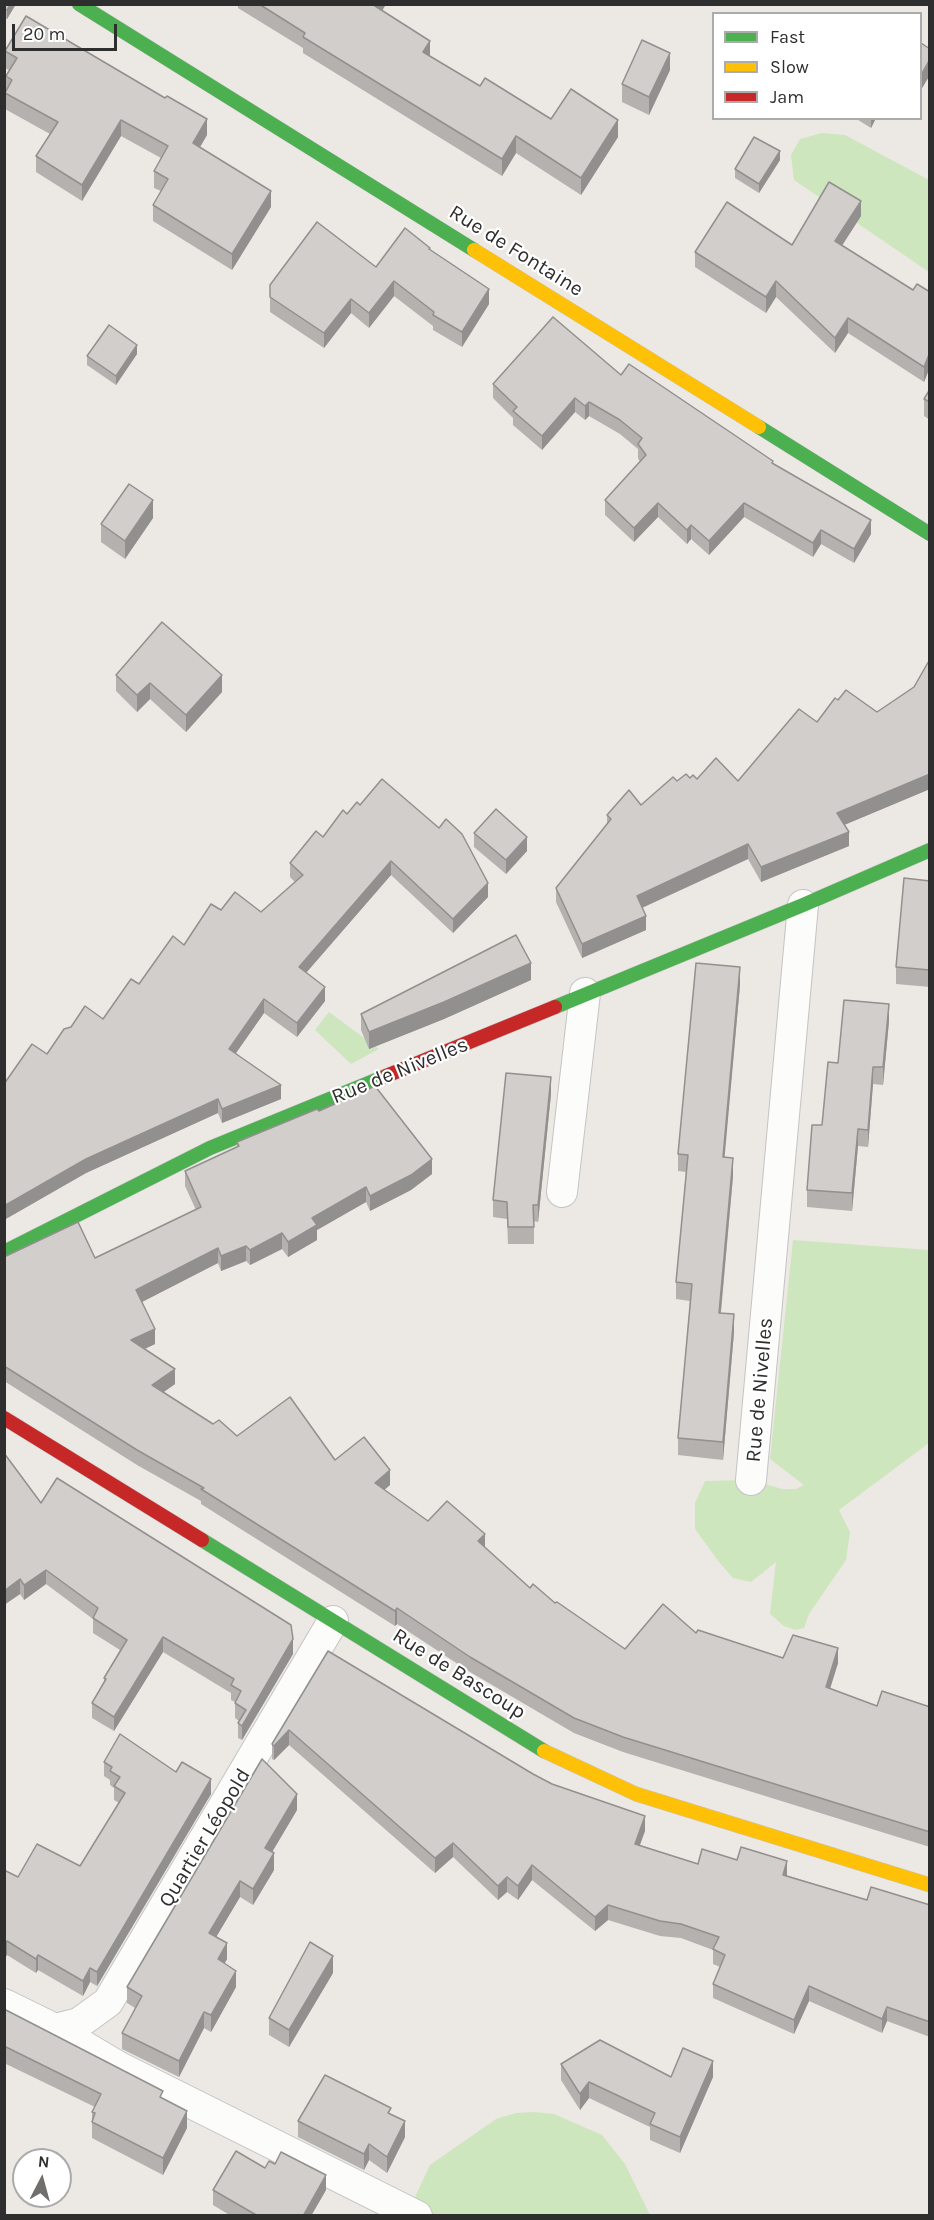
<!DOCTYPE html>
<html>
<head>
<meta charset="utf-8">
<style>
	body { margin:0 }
	#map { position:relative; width:934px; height:2220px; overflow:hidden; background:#ece8e4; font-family:Karla,sans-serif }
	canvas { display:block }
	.frame { position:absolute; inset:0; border:6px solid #2e2e2e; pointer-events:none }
	.legend { position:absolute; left:712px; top:12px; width:210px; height:108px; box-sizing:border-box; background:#fff; border:2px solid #ababab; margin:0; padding:8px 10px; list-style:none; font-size:18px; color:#2e2e2e }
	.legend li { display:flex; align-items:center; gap:12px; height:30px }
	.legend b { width:30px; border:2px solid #ababab }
	.north { position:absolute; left:12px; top:2148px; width:60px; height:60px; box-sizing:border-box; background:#fff; border:2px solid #ababab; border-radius:50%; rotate:6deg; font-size:16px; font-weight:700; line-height:24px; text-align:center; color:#2e2e2e }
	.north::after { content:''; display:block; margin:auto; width:21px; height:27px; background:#706f6e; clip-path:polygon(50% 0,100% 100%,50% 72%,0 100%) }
	.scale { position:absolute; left:12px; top:24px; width:105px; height:27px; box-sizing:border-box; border:3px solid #2e2e2e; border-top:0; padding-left:8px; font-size:18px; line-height:21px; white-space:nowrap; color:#2e2e2e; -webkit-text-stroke:4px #fff; paint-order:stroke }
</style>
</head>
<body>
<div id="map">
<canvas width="934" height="2220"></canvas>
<div class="frame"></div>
<ul class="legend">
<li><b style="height:8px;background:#4caf50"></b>Fast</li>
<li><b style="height:8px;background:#ffc107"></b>Slow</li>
<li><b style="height:8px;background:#c62828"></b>Jam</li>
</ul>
<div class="north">N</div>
<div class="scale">20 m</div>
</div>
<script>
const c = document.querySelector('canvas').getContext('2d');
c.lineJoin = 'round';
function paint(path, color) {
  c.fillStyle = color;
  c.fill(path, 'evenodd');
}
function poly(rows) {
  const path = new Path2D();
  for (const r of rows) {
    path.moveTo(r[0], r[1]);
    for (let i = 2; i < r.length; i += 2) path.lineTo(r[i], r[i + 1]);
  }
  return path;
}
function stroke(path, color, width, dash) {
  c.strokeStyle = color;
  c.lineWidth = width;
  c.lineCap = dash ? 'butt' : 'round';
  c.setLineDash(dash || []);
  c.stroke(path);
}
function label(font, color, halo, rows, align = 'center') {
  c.font = font + ' Karla,sans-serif';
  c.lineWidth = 4.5;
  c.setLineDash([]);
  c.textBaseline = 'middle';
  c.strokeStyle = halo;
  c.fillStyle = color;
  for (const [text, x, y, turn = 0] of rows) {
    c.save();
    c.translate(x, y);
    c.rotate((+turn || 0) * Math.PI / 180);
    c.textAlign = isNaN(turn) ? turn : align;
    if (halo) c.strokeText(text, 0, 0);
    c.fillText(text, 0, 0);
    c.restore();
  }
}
const green = poly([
	[822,133,845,135,929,180,929,272,794,180,791,155,800,139],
	[329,1012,379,1049,351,1064,315,1030],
	[793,1240,929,1250,929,1443,839,1510,850,1532,846,1560,809,1614,804,1628,795,1630,784,1626,770,1614,776,1562,751,1582,733,1578,719,1562,695,1529,695,1503,705,1481,751,1480,782,1489,796,1489,804,1485,770,1459],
	[534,2112,554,2114,602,2135,625,2164,650,2215,416,2215,415,2197,430,2165,496,2119,516,2113]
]);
const street = poly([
	[562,1192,585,993],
	[751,1480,803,905],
	[4,2004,55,2029,79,2023,108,2002,333,1621],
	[55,2029,119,2067,417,2216]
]);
const fast = poly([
	[79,4,474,250],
	[759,427,930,534],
	[555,1007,803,905,930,850],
	[4,1252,210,1148,386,1076],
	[202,1540,544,1751]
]);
const slow = poly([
	[474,250,759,427],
	[544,1751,636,1794,930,1885]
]);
const jam = poly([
	[386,1076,555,1007],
	[4,1418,202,1540]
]);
const wall = poly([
	[4,4,16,4,7,19,4,18],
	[238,4,386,4,382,11,430,56,480,86,551,119,618,137,581,195,516,153,502,176,303,53,303,48,238,8],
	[5,51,207,135,200,147,271,207,232,270,153,221,153,205,161,191,154,188,154,171,161,158,121,136,82,201,36,172,36,156,50,134,5,109,6,76,9,70,5,68],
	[670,70,649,115,622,102,622,84],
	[855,118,876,118,871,128],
	[780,160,759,193,735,178,735,169],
	[861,216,842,246,913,290,930,292,930,367,924,382,848,333,835,353,776,297,766,313,695,267,695,252,792,245],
	[430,250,489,304,462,347,433,330,433,326,394,296,369,328,351,313,324,348,270,312,270,285,376,267],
	[137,354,116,385,87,365,87,356],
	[621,375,773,464,871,534,854,563,821,544,813,557,744,517,709,555,691,539,687,544,658,517,634,542,605,515,605,500,640,462,638,458,638,449,620,434,589,416,585,420,575,412,542,450,513,425,513,418,493,398,493,384],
	[930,389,930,420,924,416,924,399],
	[153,518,125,559,101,542,101,524],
	[930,659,930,789,844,825,849,846,761,882,748,859,642,908,646,930,582,958,556,902,556,888,607,824,607,815,641,805,677,781,690,778,738,781,817,722,838,700,877,712,914,687],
	[116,675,222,692,186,732,150,699,137,712,116,691],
	[347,814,488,897,453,933,391,875,306,973,325,1001,297,1037,264,1013,236,1053,281,1099,222,1123,218,1113,86,1173,4,1220,4,1084,47,1054,103,1019,139,984,184,945,221,910,261,912,295,882,290,877,290,863,323,837],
	[474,833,527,851,506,874,474,847],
	[930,881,930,987,896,984,896,967],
	[531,980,444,1019,369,1049,361,1030,361,1014],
	[740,985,724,1157,733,1176,721,1313,734,1332,723,1460,678,1455,678,1438,690,1301,676,1299,676,1282,686,1172,678,1171,678,1154],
	[889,1021,883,1085,873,1084,868,1147,858,1146,852,1211,807,1207,807,1190,838,1063],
	[551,1094,538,1222,534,1221,534,1244,508,1244,507,1219,493,1217,493,1200],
	[237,1142,432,1174,411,1190,370,1211,366,1202,317,1230,317,1240,288,1257,282,1249,250,1265,246,1261,221,1271,218,1263,142,1302,155,1344,145,1349,175,1384,164,1392,213,1424,237,1436,335,1460,390,1485,384,1490,428,1521,485,1547,530,1588,625,1649,696,1633,783,1658,838,1663,830,1688,877,1706,930,1707,930,1847,623,1752,574,1733,470,1672,397,1624,395,1626,201,1504,201,1501,137,1465,4,1381,4,1257,95,1258,196,1210,185,1186,185,1171,237,1147],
	[4,1453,41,1503,293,1654,242,1740,238,1738,238,1723,239,1721,235,1718,235,1702,231,1700,231,1693,163,1652,114,1731,92,1718,92,1703,104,1683,104,1678,120,1650,93,1633,93,1619,46,1584,24,1600,20,1594,4,1605],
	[328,1651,533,1774,645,1831,639,1845,698,1864,737,1860,867,1900,930,1905,930,2037,887,2021,882,2033,809,2001,794,2034,713,1998,713,1984,720,1967,713,1964,713,1950,681,1938,660,1936,608,1920,595,1931,532,1880,518,1900,507,1892,498,1900,453,1857,435,1873,289,1745,274,1760,272,1759,272,1744],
	[104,1762,176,1772,211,1794,97,1986,90,1982,83,1996,38,1970,36,1973,7,1955,4,1959,4,1870,18,1877,80,1866,119,1803,114,1800,114,1788,110,1785,110,1780,104,1776],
	[297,1810,272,1852,274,1870,253,1905,240,1897,216,1937,227,1959,224,1964,236,1987,211,2032,204,2028,179,2077,122,2049,122,2033,135,2008,127,2003,127,1987],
	[333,1973,289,2047,269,2035,269,2018],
	[4,2009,163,2099,187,2128,163,2175,92,2138,92,2112,95,2107,4,2063],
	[561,2064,671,2077,713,2077,680,2153,650,2140,650,2127,589,2098,580,2110,561,2080],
	[391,2115,405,2137,387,2173,369,2160,364,2170,298,2137,298,2121],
	[265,2168,326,2190,311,2216,231,2216,213,2205,213,2190]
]);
const shadedWall = poly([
	[10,4,16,4,7,19,7,10],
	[376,4,386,4,375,23,375,6],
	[430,41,430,58,423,52],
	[670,53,670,70,649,115,649,97],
	[930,59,930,75,921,90,921,75],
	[871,118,876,118,871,128],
	[207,119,207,135,193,159,193,143],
	[121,120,121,136,82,201,82,185],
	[618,120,618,137,581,195,581,178],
	[516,136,516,153,502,176,502,159],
	[780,151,780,160,759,193,759,184],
	[271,191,271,207,232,270,232,254],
	[861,201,861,216,835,256,835,241],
	[394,281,394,296,369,328,369,313],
	[776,281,776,297,766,313,766,297],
	[489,289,489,304,462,347,462,332],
	[351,299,351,313,324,348,324,333],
	[848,318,848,333,835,353,835,338],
	[137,345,137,354,116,385,116,376],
	[930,352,930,367,924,382,924,367],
	[575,398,575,412,542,450,542,436],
	[589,402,589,416,585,420,585,406],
	[153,500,153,518,125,559,125,541],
	[658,503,658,517,634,542,634,528],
	[744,503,744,517,709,555,709,541],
	[871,520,871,534,854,563,854,549],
	[691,525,691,539,687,544,687,530],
	[821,530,821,544,813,557,813,543],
	[222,675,222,692,186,732,186,715],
	[150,683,150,699,137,712,137,695],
	[930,774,930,789,837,828,837,813],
	[849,832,849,846,761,882,761,867],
	[527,837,527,851,506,874,506,860],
	[748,844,748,859,637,910,637,896],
	[391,861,391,875,299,981,299,967],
	[488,883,488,897,453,933,453,919],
	[646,916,646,930,582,958,582,944],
	[531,963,531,980,444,1019,369,1049,369,1032],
	[740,967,740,985,723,1175,723,1157],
	[325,987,325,1001,297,1037,297,1023],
	[264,999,264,1013,229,1063,229,1049],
	[889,1004,889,1021,883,1085,883,1067],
	[873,1067,873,1084,868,1147,868,1130],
	[551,1077,551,1094,538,1222,538,1205],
	[281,1085,281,1099,222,1123,222,1109],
	[218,1099,218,1113,86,1173,4,1220,4,1206,86,1159],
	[858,1129,858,1146,852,1211,852,1193],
	[733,1158,733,1176,719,1330,719,1313],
	[432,1159,432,1174,411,1190,370,1211,370,1196],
	[366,1187,366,1202,317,1230,317,1240,288,1257,288,1242,312,1218],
	[282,1233,282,1249,250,1265,250,1250],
	[246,1246,246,1261,221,1271,221,1256],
	[218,1248,218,1263,136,1305,136,1290],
	[734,1314,734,1332,723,1460,723,1442],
	[155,1329,155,1344,131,1355,131,1340],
	[175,1369,175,1384,152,1400,152,1385],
	[390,1470,390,1485,375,1498,375,1483],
	[485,1534,485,1549,478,1541],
	[46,1570,46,1584,24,1600,24,1585],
	[20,1579,20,1594,4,1605,4,1591],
	[397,1608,397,1624,395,1626,395,1611],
	[163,1637,163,1652,114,1731,114,1717],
	[293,1639,293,1654,242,1740,242,1726],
	[838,1648,838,1663,826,1702,826,1687],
	[289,1730,289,1745,274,1760,274,1746],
	[211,1779,211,1794,97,1986,97,1972],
	[297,1794,297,1810,265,1864,265,1848],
	[645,1816,645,1831,635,1859,635,1844],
	[453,1843,453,1857,435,1873,435,1858],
	[274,1853,274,1870,253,1905,253,1889],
	[787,1861,787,1876,783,1875],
	[532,1865,532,1880,518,1900,518,1886],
	[507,1877,507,1892,498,1900,498,1886],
	[240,1881,240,1897,209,1949,209,1933],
	[608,1905,608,1920,595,1931,595,1917],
	[7,1941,7,1955,4,1959,4,1945],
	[227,1943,227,1959,218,1976,218,1959],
	[38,1955,38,1970,36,1973,36,1959],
	[333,1956,333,1973,289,2047,289,2030],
	[90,1968,90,1982,83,1996,83,1981],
	[236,1971,236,1987,211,2032,211,2015],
	[809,1986,809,2001,794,2034,794,2020],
	[887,2007,887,2021,882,2033,882,2019],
	[204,2012,204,2028,179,2077,179,2061],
	[713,2061,713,2077,680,2153,680,2137],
	[589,2082,589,2098,580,2110,580,2094],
	[187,2111,187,2128,163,2175,163,2158],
	[405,2121,405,2137,387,2173,387,2157],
	[369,2144,369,2160,364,2170,364,2154],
	[326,2175,326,2190,311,2216,303,2216]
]);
const building = poly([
	[4,4,10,4,7,10,4,9,4,4],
	[259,4,376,4,375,6,430,41,423,52,480,86,485,78,551,119,571,89,618,120,581,178,516,136,502,159,303,37,305,33,259,4],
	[26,16,165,98,167,96,207,119,193,143,271,191,232,254,153,205,168,179,154,171,168,146,121,120,82,185,36,156,58,122,5,93,12,80,6,76,17,58,5,51,26,16],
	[642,40,670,53,649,97,622,84,642,40],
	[921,43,930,49,930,59,921,75,921,43],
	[754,137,780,151,759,184,735,169,754,137],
	[829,182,861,201,835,241,913,290,917,284,930,292,930,352,924,367,848,318,835,338,776,281,766,297,695,252,727,202,792,245,829,182],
	[317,222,376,267,405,228,430,248,429,249,489,289,462,332,433,315,434,312,394,281,369,313,351,299,324,333,270,297,270,285,317,222],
	[553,317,621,375,629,364,773,461,772,463,871,520,854,549,821,530,813,543,744,503,709,541,691,525,687,530,658,503,634,528,605,500,646,455,638,444,642,438,620,420,589,402,585,406,575,398,542,436,513,411,517,407,493,384,553,317],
	[109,325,137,345,116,376,87,356,109,325],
	[930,389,930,402,924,399,930,389],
	[129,484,153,500,125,541,101,524,129,484],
	[162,622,222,675,186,715,150,683,137,695,116,675,162,622],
	[930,659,930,774,837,813,849,832,761,867,748,844,637,896,646,916,582,944,556,888,611,819,607,815,629,790,641,805,673,777,677,781,686,774,690,778,693,775,697,779,716,758,738,781,799,709,817,722,835,698,838,700,846,690,877,712,914,687,930,659],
	[382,779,439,828,446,819,462,834,488,883,453,919,391,861,299,967,325,987,297,1023,264,999,229,1049,281,1085,222,1109,218,1099,86,1159,4,1206,4,1084,32,1044,47,1054,64,1029,71,1027,85,1006,103,1019,131,979,139,984,173,936,184,945,211,904,221,910,235,892,261,912,303,875,290,863,316,831,323,837,343,810,347,814,357,802,360,805,382,779],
	[496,809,527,837,506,860,474,833,496,809],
	[904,878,930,881,930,970,896,967,904,878],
	[516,935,531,963,444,1002,369,1032,361,1014,516,935],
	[696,963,740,967,723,1157,733,1158,719,1313,734,1314,723,1442,678,1438,692,1284,676,1282,688,1155,678,1154,696,963],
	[844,1000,889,1004,883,1067,873,1067,868,1130,858,1129,852,1193,807,1190,812,1125,822,1125,828,1062,838,1063,844,1000],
	[506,1073,551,1077,538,1205,533,1205,534,1227,508,1227,507,1202,493,1200,506,1073],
	[375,1086,432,1159,411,1175,370,1196,366,1187,312,1218,317,1225,288,1242,282,1233,250,1250,246,1246,221,1256,218,1248,136,1290,155,1329,131,1340,175,1369,152,1385,213,1424,219,1420,237,1436,290,1397,335,1460,364,1437,390,1470,375,1483,428,1521,447,1501,485,1534,478,1541,530,1588,533,1584,555,1603,557,1602,625,1649,663,1604,696,1633,698,1630,783,1658,793,1635,838,1648,826,1687,877,1706,882,1691,930,1707,930,1832,623,1737,574,1718,470,1657,397,1608,395,1611,201,1489,204,1488,137,1450,4,1366,4,1257,78,1222,95,1258,201,1207,185,1171,239,1146,237,1142,317,1109,319,1111,375,1086],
	[4,1453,41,1503,57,1478,291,1625,293,1639,242,1726,238,1723,246,1710,235,1703,241,1691,231,1685,234,1679,163,1637,114,1717,92,1703,106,1679,104,1678,127,1640,93,1618,98,1608,46,1570,24,1585,20,1579,4,1591,4,1453],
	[328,1651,533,1774,552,1784,645,1816,635,1844,698,1864,702,1849,737,1860,741,1847,787,1861,783,1875,867,1900,871,1887,930,1905,930,2022,887,2007,882,2019,809,1986,794,2020,713,1984,725,1955,713,1949,719,1937,681,1924,660,1921,608,1905,595,1917,532,1865,518,1886,507,1877,498,1886,453,1843,435,1858,289,1730,274,1746,272,1744,328,1651],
	[120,1734,176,1772,182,1762,211,1779,97,1972,90,1968,83,1981,38,1955,36,1959,7,1941,4,1945,4,1870,18,1877,37,1844,80,1866,125,1793,114,1786,120,1777,110,1771,112,1767,104,1762,120,1734],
	[262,1759,297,1794,265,1848,274,1853,253,1889,240,1881,209,1933,227,1943,218,1959,236,1971,211,2015,204,2012,179,2061,122,2033,142,1996,127,1987,262,1759],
	[310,1942,333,1956,289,2030,269,2018,310,1942],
	[4,2009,163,2091,160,2097,187,2111,163,2158,92,2122,95,2113,92,2112,101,2094,4,2046,4,2009],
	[600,2040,671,2077,683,2048,713,2061,680,2137,650,2124,655,2113,589,2082,580,2094,561,2064,600,2040],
	[325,2075,391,2108,388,2113,405,2121,387,2157,369,2144,364,2154,298,2121,325,2075],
	[236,2151,265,2168,269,2161,275,2164,281,2152,326,2175,303,2216,258,2216,213,2190,236,2151]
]);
const streetNames = [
	["Rue de Fontaine",516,251,32],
	["Rue de Nivelles",400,1071,-22],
	["Rue de Nivelles",760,1390,-85],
	["Rue de Bascoup",459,1674,32],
	["Quartier Léopold",205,1838,-59]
];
paint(green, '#cee6be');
stroke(street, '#c5c4c5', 32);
stroke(fast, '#c5c4c5', 15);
stroke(slow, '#c5c4c5', 15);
stroke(jam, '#c5c4c5', 15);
stroke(street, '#fcfcfb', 30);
stroke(fast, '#4caf50', 14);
stroke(slow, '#ffc107', 14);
stroke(jam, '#c62828', 14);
paint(wall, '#b4b1af');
paint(shadedWall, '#92908e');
paint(building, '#d1cecb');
stroke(building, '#92908e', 1.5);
label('21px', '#2e2e2e', '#fff', streetNames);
</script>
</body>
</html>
